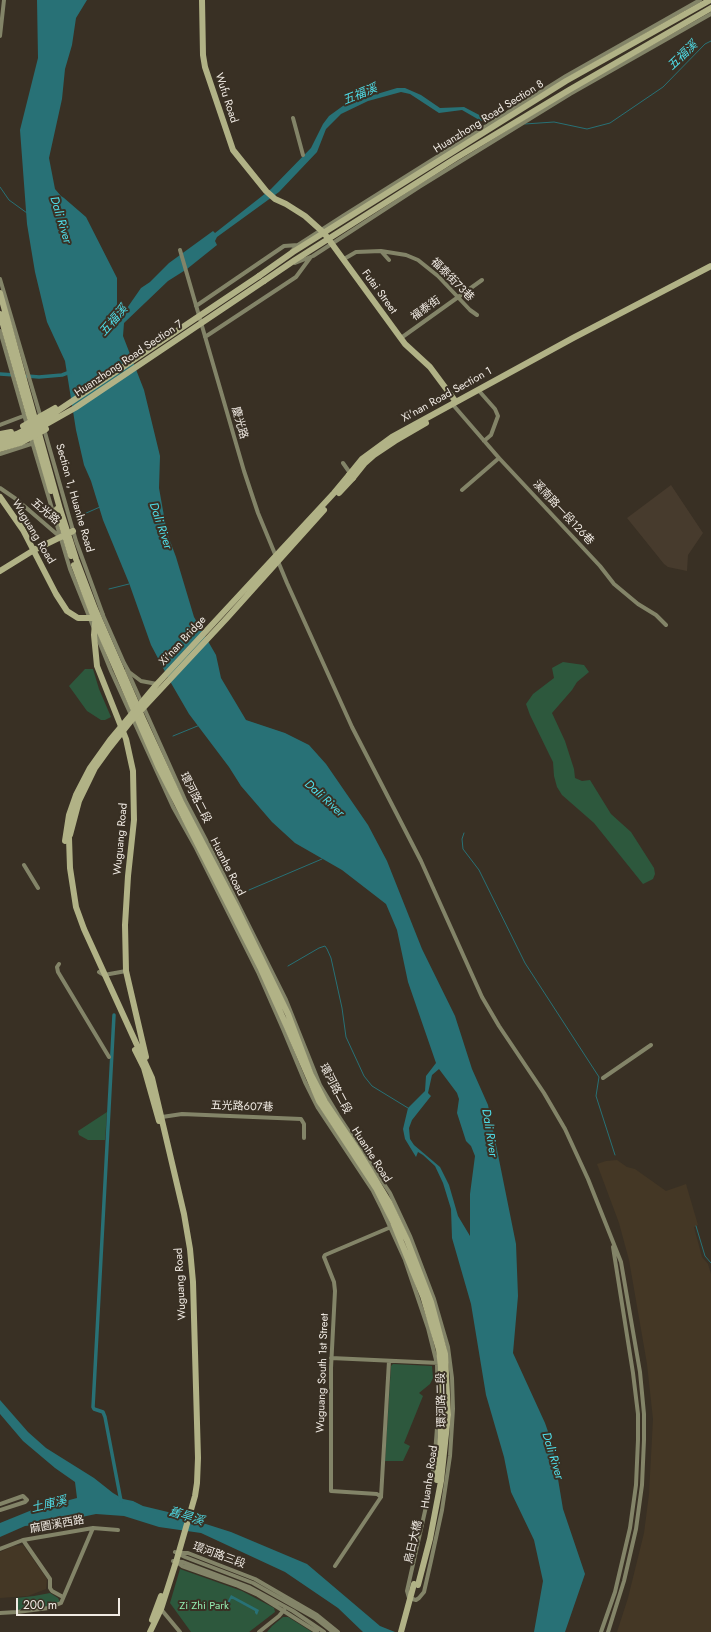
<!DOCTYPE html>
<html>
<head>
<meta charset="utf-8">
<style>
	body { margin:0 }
	#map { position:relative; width:711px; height:1632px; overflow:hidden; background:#393024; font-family:Jost,sans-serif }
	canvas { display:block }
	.scale { position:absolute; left:16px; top:1598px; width:104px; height:18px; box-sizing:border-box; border:2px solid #f1ebe4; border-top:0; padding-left:5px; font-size:12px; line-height:14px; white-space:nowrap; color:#f1ebe4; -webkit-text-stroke:3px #393024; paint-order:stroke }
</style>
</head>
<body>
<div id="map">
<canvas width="711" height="1632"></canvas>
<div class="scale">200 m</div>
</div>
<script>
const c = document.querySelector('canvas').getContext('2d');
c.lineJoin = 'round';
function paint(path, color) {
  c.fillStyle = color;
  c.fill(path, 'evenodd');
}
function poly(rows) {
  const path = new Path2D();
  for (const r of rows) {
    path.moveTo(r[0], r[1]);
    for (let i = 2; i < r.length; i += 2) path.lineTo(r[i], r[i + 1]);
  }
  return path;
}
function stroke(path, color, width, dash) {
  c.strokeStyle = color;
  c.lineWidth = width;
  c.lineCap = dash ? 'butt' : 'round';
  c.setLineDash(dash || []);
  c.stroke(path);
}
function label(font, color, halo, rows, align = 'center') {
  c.font = font + ' Jost,"Noto Sans TC",sans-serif';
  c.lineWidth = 4;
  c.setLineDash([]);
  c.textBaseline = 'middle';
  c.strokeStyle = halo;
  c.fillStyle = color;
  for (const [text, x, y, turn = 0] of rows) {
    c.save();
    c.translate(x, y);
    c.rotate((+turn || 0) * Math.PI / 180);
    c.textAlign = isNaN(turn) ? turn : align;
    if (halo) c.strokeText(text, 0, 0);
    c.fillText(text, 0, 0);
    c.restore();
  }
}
const built = poly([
	[617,1160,627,1167,635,1169,666,1191,686,1184,698,1225,694,1227,702,1257,708,1264,711,1274,711,1632,617,1632,628,1598,644,1533,649,1494,653,1419,647,1364,629,1260,619,1223,597,1164,606,1161],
	[23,1545,47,1579,46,1589,28,1596,0,1598,0,1552,13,1546]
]);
const education = poly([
	[671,485,703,533,688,555,687,571,668,567,664,564,627,518]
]);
const green = poly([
	[563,662,584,665,589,672,577,682,572,690,552,713,565,741,574,769,575,778,582,781,590,780,611,814,631,832,654,868,655,874,653,879,643,884,594,823,562,795,557,787,554,776,553,762,549,754,530,715,526,704,533,694,554,678,552,668],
	[85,669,93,669,99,689,111,717,105,720,101,720,87,711,69,686],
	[107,1112,105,1140,88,1140,79,1135,78,1131],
	[393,1364,432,1366,433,1378,430,1384,419,1393,423,1396,404,1443,410,1446,403,1461,385,1461,391,1366],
	[180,1569,242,1591,274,1608,275,1612,249,1632,191,1632,170,1603],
	[50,1593,58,1598,60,1602,51,1606,18,1611,16,1598,34,1596],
	[283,1617,288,1617,312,1632,267,1632,272,1626]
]);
const water = poly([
	[37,0,87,0,76,18,72,45,65,69,62,99,49,158,55,189,61,196,64,198,86,217,117,278,117,318,125,311,141,288,150,282,169,263,213,231,215,233,271,189,311,148,323,124,329,116,347,103,397,88,405,88,421,95,440,108,464,107,485,118,481,121,462,110,439,113,410,94,401,92,368,101,341,114,326,129,317,152,279,192,217,237,215,241,217,245,187,269,168,281,124,323,123,336,144,390,160,456,159,488,167,533,176,557,194,617,216,655,221,678,246,720,285,733,309,745,326,764,368,825,387,861,422,949,455,1016,472,1069,488,1105,516,1244,518,1296,513,1353,545,1423,552,1443,563,1509,585,1574,565,1632,534,1632,543,1581,534,1540,511,1492,504,1457,486,1395,471,1304,452,1238,451,1209,443,1183,435,1166,423,1155,418,1152,416,1157,405,1139,403,1129,408,1108,425,1091,426,1076,436,1063,408,982,397,930,386,904,342,870,295,843,272,822,241,786,229,767,189,714,171,683,151,645,129,583,103,520,91,481,84,465,76,430,65,361,47,322,35,272,27,224,20,130,38,58],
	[439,1069,457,1093,459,1099,457,1113,466,1141,471,1146,475,1156,470,1194,470,1236,458,1216,449,1185,440,1167,414,1145,410,1139,409,1128,412,1120,431,1096,428,1093,432,1075],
	[0,1400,28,1432,46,1448,94,1478,113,1493,123,1499,133,1501,143,1506,168,1512,231,1532,307,1564,380,1626,395,1632,363,1632,338,1608,285,1572,201,1533,159,1527,124,1516,96,1514,53,1523,25,1526,0,1537,0,1523,32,1510,77,1498,75,1482,55,1468,23,1441,0,1414],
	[231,1595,259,1610,257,1615,255,1613,255,1611,233,1599,231,1599,229,1604,227,1603]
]);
const stream = poly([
	[482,119,490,122],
	[525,124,554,122,587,129,610,123,663,87,705,44,711,41],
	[0,187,9,200,27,213],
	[84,514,100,507],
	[109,589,129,584],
	[173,736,200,725],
	[464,833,462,839,463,849,479,870,525,963,599,1077,596,1096,615,1155],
	[249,890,322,859],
	[288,966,319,948,325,946,327,949,331,958,342,1008,346,1037,364,1076,372,1086,408,1108],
	[696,1226,705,1256,711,1263]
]);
const canal = poly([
	[0,374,15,375],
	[27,376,39,377,62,375,70,372],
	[114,1015,93,1407,94,1409,103,1412,105,1417,121,1501]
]);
const street = poly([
	[0,36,4,0],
	[293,118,303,155],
	[180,250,244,471,258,513,287,583,352,727,421,861,482,997,499,1026,544,1093,565,1129,588,1179,621,1262,640,1372,644,1414,644,1440,642,1485,636,1529,624,1581,608,1632],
	[292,251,298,245,343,216,566,76,700,0],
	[381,251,389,260],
	[344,259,356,252,381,251,406,255,418,260,438,276,470,310,477,315],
	[295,263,313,256,419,187,570,94,711,14],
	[0,279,41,418],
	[196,306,284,246,298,245],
	[0,331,27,425],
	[205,337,296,277,310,258],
	[401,338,482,280],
	[480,392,495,409,498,416,491,435,484,441],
	[454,406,499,458,600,566,614,584,638,604,656,615,666,625],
	[0,425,26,415],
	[44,429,76,541,103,615],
	[30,435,70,569,111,671,173,807,196,848,258,972,283,1029,305,1082,318,1108,373,1191,381,1207,405,1260,428,1328,437,1364,438,1415,435,1454,432,1480,407,1591,409,1598,416,1600,419,1598,424,1592,431,1561,442,1510,450,1456,453,1409,452,1378,448,1347,443,1330,434,1299,410,1236,390,1193,338,1115,320,1085,286,1000,207,842,186,802,127,670],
	[0,454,34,443],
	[343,463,350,473],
	[0,488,16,499,59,536],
	[462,490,499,458],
	[24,865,38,888],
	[59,964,57,967,58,972,109,1057],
	[99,972,104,975,126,971],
	[603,1078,651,1045],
	[162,1117,182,1114,301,1119,304,1124,304,1138],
	[331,1358,439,1363],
	[381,1497,377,1494,331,1491,331,1368,335,1291,334,1282,324,1257,325,1255,391,1227],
	[0,1504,23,1496,27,1500,25,1502,0,1510],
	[23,1540,50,1579,50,1588,52,1591,63,1597],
	[0,1549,23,1540,93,1528,118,1530],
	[175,1552,185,1557,253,1583,315,1618,333,1632],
	[179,1553,188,1553,255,1579,317,1615,338,1632],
	[173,1561,183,1562,249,1587,293,1611,324,1632],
	[177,1562,182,1566,236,1585,258,1595,317,1632],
	[335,1566,381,1497,389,1361],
	[160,1608,180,1632],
	[0,1613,17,1612,49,1608,61,1603,93,1528],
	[259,1632,279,1616,284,1610],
	[601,1632,615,1592,630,1528,636,1485,638,1440,638,1414,633,1373,613,1247]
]);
const secondary = poly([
	[202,0,203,55,205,67,233,150,266,191,275,199,286,204,305,216,324,233,405,344,430,367,456,402],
	[259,276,293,252,566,81,710,0],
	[264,281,295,260,456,158,569,90,711,8],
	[0,293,60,509,76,559,95,609,143,719,182,804,237,909,288,1014,311,1075,325,1102,358,1151,389,1202,407,1240,431,1302,445,1354,448,1415,441,1481,430,1539,418,1585],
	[0,314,51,491],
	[349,475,362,459,392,437,573,338,711,266],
	[353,478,365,463,374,455,395,441,426,423],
	[0,497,23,530,56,594,67,611,78,618,97,618],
	[57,509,71,556],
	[74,565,96,623,159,768,261,969,287,1027,319,1101,376,1188,393,1222,423,1296,439,1350,441,1367,441,1437,437,1480],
	[0,571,34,550,73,531],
	[95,623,94,635,97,666,126,739,133,771,134,820,128,876,125,925,126,971,146,1057],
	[69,838,70,868,76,907,84,929,152,1078,184,1214,190,1249,193,1282,198,1458,197,1483,195,1496,176,1562,161,1609,150,1632],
	[135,1050,144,1068,159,1121],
	[152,1620,161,1596]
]);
const streetBridge = poly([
	[102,613,124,663,129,672,141,681,157,684]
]);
const secondaryBridge = poly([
	[23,426,55,408],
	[0,434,11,432],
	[0,439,17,434,41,422,259,276],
	[0,444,29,434,75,408,264,281],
	[0,449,20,443,46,429],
	[339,493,353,478],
	[70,835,79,801,95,768,108,750,131,721,227,618,324,510],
	[65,841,69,815,76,795,90,768,110,740,157,684,334,493,349,475],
	[401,1632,414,1584]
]);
const streetNames = [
	["Wufu Road",226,98,72],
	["Huanzhong Road Section 8",489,117,-32],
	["福泰街73巷",452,280,45],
	["Futai Street",379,292,54],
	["福泰街",426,309,-36],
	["Huanzhong Road Section 7",129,359,-34],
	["Xi'nan Road Section 1",447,395,-29],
	["慶光路",239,423,74],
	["Section 1, Huanhe Road",74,498,74],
	["五光路",45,512,40],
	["溪南路一段126巷",563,513,47],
	["Wuguang Road",33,532,59],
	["Xi'nan Bridge",183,641,-47],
	["環河路二段",195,798,63],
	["Wuguang Road",121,839,-85],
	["Huanhe Road",227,867,63],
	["環河路二段",335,1089,62],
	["五光路607巷",242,1107,2],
	["Huanhe Road",371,1155,57],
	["Wuguang Road",181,1284,-93],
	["Wuguang South 1st Street",323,1373,-88],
	["環河路二段",442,1400,-91],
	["Huanhe Road",430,1477,-82],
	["麻園溪西路",57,1525,-10],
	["烏日大橋",414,1542,-77],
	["環河路三段",219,1556,20]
];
const parkNames = [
	["Zi Zhi Park",204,1606]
];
const waterNames = [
	["五福溪",683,56,-44],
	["五福溪",360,95,-22],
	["Dali River",60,220,73],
	["五福溪",114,321,-49],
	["Dali River",160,526,71],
	["Dali River",324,799,42],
	["Dali River",489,1133,81],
	["Dali River",552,1456,73],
	["土庫溪",49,1505,-13],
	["舊旱溪",186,1517,17]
];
paint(built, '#443725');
paint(education, '#473b2d');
paint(green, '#2d583d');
paint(water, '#287176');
stroke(stream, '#287176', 1);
stroke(canal, '#287176', 3.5);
stroke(street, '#838468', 4);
stroke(secondary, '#b1b286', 6);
stroke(streetBridge, '#838468', 4);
stroke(secondaryBridge, '#b1b286', 6);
label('11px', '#f1ebe4', '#393024', streetNames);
label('11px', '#92eaaf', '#393024', parkNames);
label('italic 12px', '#4fdce7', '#393024', waterNames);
</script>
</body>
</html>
